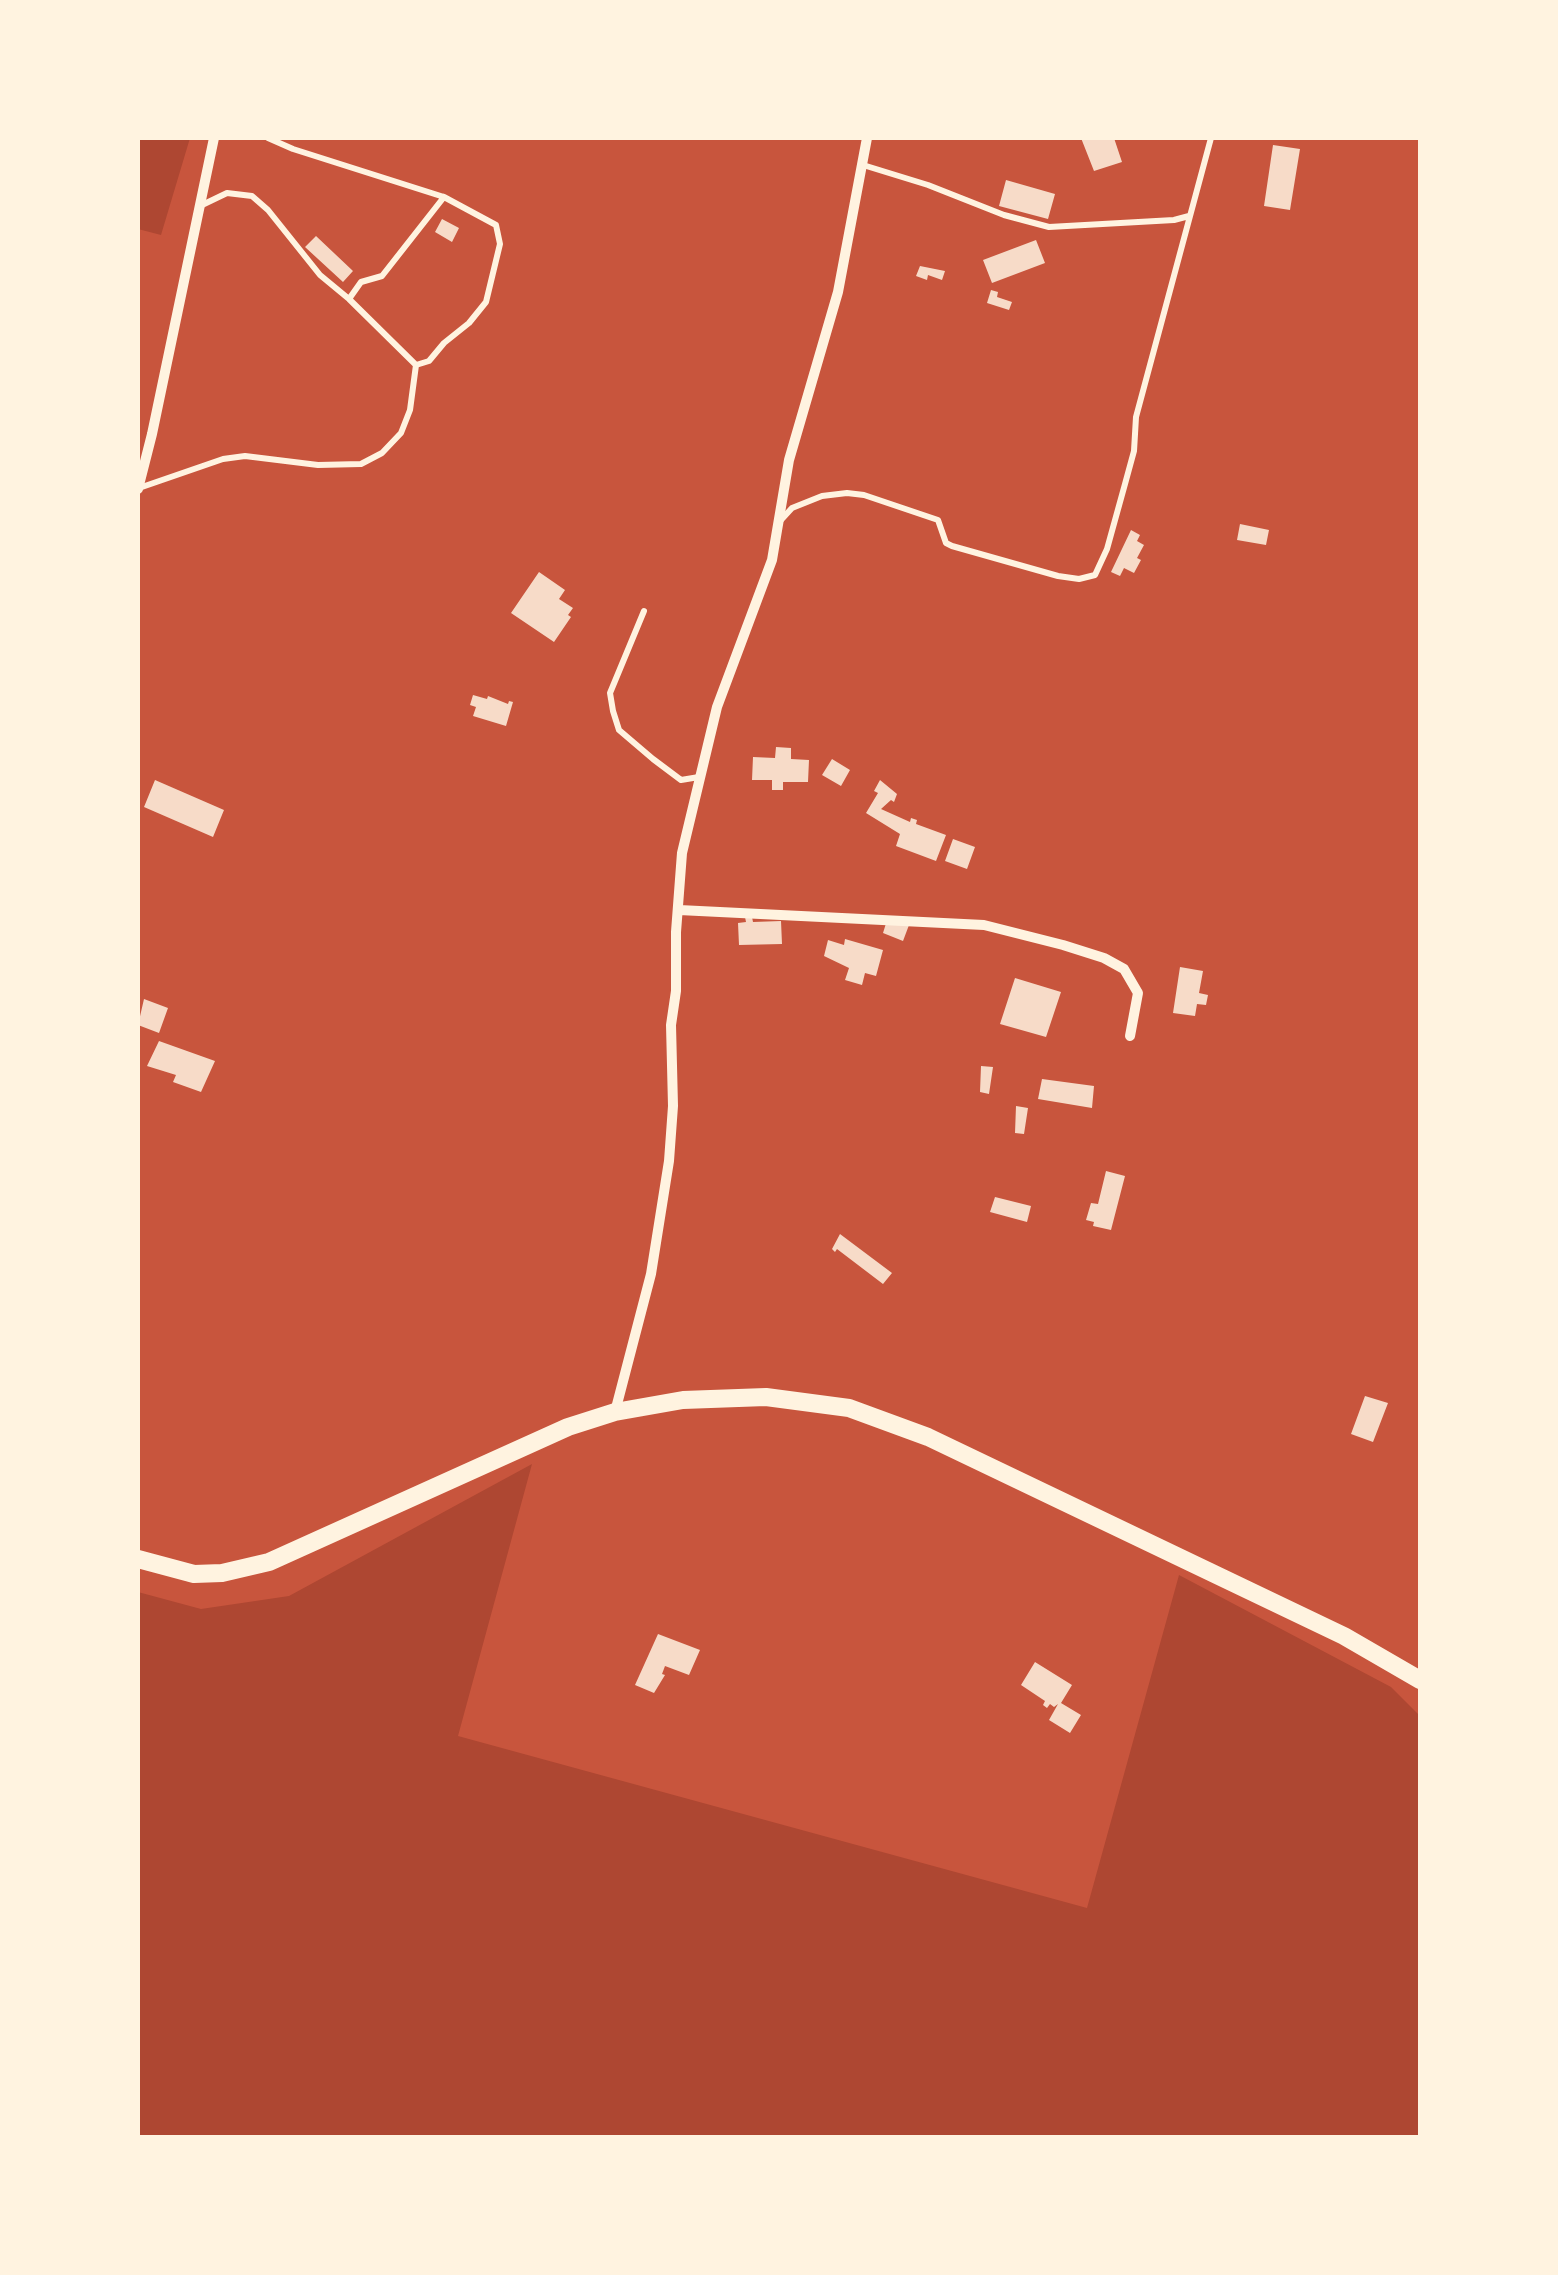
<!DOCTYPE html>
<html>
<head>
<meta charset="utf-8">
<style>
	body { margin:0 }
	#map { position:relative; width:1558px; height:2275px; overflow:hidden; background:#c8553d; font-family:"Varela Round",sans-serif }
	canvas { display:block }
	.frame { position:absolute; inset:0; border:140px solid #fff3e0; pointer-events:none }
</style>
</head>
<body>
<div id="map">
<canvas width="1558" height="2275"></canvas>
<div class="frame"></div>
</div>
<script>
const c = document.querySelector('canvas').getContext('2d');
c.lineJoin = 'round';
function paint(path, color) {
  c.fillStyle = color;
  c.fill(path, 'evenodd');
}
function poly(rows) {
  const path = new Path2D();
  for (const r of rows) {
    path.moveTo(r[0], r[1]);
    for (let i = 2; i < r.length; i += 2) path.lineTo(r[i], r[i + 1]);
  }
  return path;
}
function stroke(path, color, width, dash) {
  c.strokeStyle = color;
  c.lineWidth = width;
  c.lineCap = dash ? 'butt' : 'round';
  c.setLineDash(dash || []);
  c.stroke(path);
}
const green = poly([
	[138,138,190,138,161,235,138,229],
	[532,1464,458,1736,1087,1908,1179,1575,1391,1687,1420,1716,1420,2137,138,2137,138,1592,201,1609,289,1596]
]);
const building = poly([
	[1081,138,1114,138,1122,162,1094,171],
	[1273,145,1300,149,1290,210,1264,206],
	[1006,180,1055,194,1048,219,999,206],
	[442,219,459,228,452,242,435,232],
	[316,236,353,271,343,282,305,247],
	[1036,240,1045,263,992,283,983,260],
	[920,266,945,271,942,280,928,275,927,280,916,276],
	[991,290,998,292,997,297,1012,302,1009,310,987,303],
	[1240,524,1269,530,1266,545,1237,540],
	[1131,530,1140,535,1137,541,1144,545,1137,558,1141,560,1134,573,1124,568,1120,576,1111,572],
	[539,572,565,590,559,599,573,608,568,615,571,617,554,642,511,613],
	[473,695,487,699,488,696,508,704,509,701,513,702,506,726,473,716,476,707,470,705],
	[776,747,791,748,791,759,809,760,808,782,783,782,783,790,772,790,772,780,752,780,753,757,775,758],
	[832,759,850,770,841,786,822,775],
	[155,780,224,810,213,837,144,807],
	[880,780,897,794,894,802,891,800,881,809,910,822,911,818,917,820,916,824,946,835,936,861,896,846,900,834,866,813,878,793,874,791],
	[953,839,975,847,967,869,945,861],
	[745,917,752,917,753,922,781,921,782,944,739,945,738,923,746,922],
	[888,917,909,925,903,941,883,933],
	[845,939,883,950,876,976,865,973,862,985,845,980,849,968,824,956,828,940,844,945],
	[1180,967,1203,971,1199,993,1208,995,1206,1005,1197,1004,1195,1016,1173,1013],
	[1015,978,1061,992,1046,1037,1000,1024],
	[144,999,168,1008,159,1033,138,1025],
	[159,1041,215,1061,201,1092,173,1082,176,1075,147,1066],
	[981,1066,993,1067,989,1094,980,1092],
	[1042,1079,1094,1086,1092,1108,1038,1099],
	[1016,1106,1028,1108,1024,1134,1015,1133],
	[1106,1171,1125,1176,1111,1230,1093,1226,1094,1222,1086,1220,1091,1203,1098,1204],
	[995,1197,1031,1206,1027,1222,990,1212],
	[840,1234,892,1273,883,1284,837,1249,835,1252,832,1249],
	[1365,1396,1388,1403,1373,1442,1351,1434],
	[658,1634,700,1650,689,1675,665,1666,662,1674,665,1675,654,1693,635,1685],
	[1035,1662,1072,1685,1061,1703,1081,1715,1070,1733,1049,1720,1058,1704,1054,1707,1050,1704,1047,1708,1043,1705,1045,1701,1021,1685]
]);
const service = poly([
	[268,138,293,149,444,197,496,225,500,244,486,302,469,323,444,343,429,361,416,365,349,299,361,282,382,276,444,197],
	[863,165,928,185,1004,215,1049,227,1174,220,1189,216],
	[200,206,227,193,252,196,268,210,320,275,349,299],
	[139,488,223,459,245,456,318,465,361,464,382,453,401,433,410,410,416,365],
	[781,520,792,508,822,496,847,493,864,495,938,520,946,543,952,546,1058,576,1079,579,1095,575,1107,549,1125,484,1134,451,1136,417,1211,138],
	[644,611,610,693,613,711,619,730,653,759,681,780,699,777]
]);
const minor = poly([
	[138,489,152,434,214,138],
	[679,910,984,925,1063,945,1104,958,1124,969,1138,993,1130,1036],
	[615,1412,651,1274,669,1161,673,1106,671,1025,676,991,676,932,682,853,717,707,772,560,789,460,838,292,867,138]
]);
const secondary = poly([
	[138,1559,194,1574,222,1573,269,1562,568,1427,615,1412,683,1400,766,1397,849,1408,928,1437,1344,1636,1420,1680]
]);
paint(green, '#ae4732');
paint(building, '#f7dbc8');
stroke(service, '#fff3e0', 6);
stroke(minor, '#fff3e0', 10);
stroke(secondary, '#fff3e0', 18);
</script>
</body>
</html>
